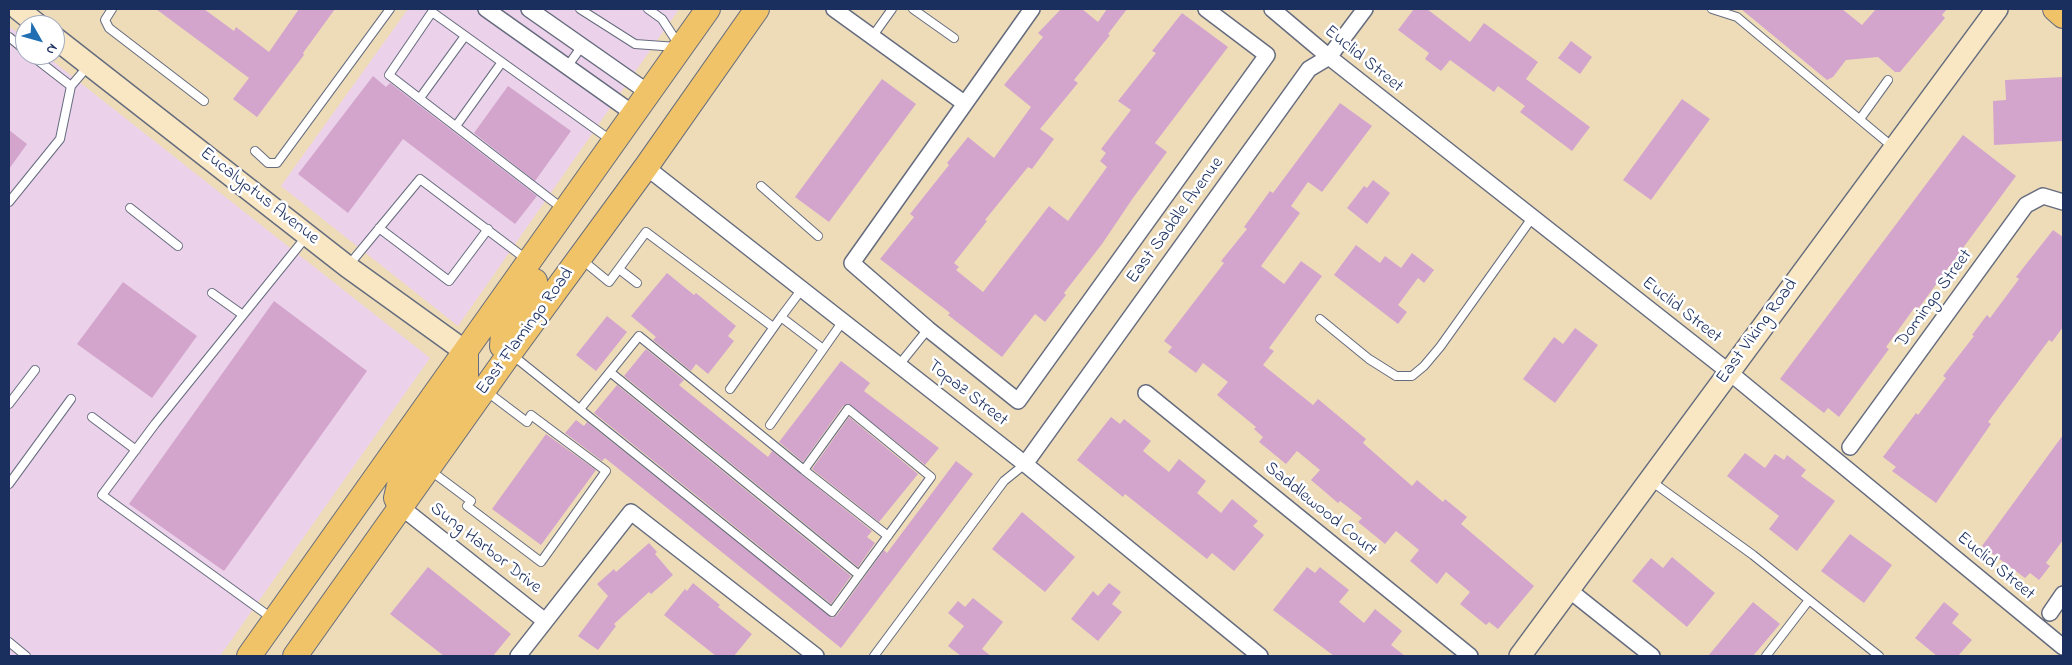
<!DOCTYPE html>
<html>
<head>
<meta charset="utf-8">
<style>
	body { margin:0 }
	#map { position:relative; width:2072px; height:665px; overflow:hidden; background:#eedcb9; font-family:"Indie Flower",sans-serif }
	canvas { display:block }
	.frame { position:absolute; inset:0; border:10px solid #1b2f5e; pointer-events:none }
	.north { position:absolute; left:15px; top:15px; width:50px; height:50px; box-sizing:border-box; background:#fff; border:1px solid #a4acbf; border-radius:50%; rotate:128deg; font-size:14px; font-weight:700; line-height:20px; text-align:center; color:#1b2f5e }
	.north::after { content:''; display:block; margin:auto; width:18px; height:22px; background:#1f6fb2; clip-path:polygon(50% 0,100% 100%,50% 72%,0 100%) }
</style>
</head>
<body>
<div id="map">
<canvas width="2072" height="665"></canvas>
<div class="frame"></div>
<div class="north">N</div>
</div>
<script>
const c = document.querySelector('canvas').getContext('2d');
c.lineJoin = 'round';
function paint(path, color) {
  c.fillStyle = color;
  c.fill(path, 'evenodd');
}
function poly(rows) {
  const path = new Path2D();
  for (const r of rows) {
    path.moveTo(r[0], r[1]);
    for (let i = 2; i < r.length; i += 2) path.lineTo(r[i], r[i + 1]);
  }
  return path;
}
function stroke(path, color, width, dash) {
  c.strokeStyle = color;
  c.lineWidth = width;
  c.lineCap = dash ? 'butt' : 'round';
  c.setLineDash(dash || []);
  c.stroke(path);
}
function label(font, color, halo, rows, align = 'center') {
  c.font = font + ' "Indie Flower",sans-serif';
  c.lineWidth = 5;
  c.setLineDash([]);
  c.textBaseline = 'middle';
  c.strokeStyle = halo;
  c.fillStyle = color;
  for (const [text, x, y, turn = 0] of rows) {
    c.save();
    c.translate(x, y);
    c.rotate((+turn || 0) * Math.PI / 180);
    c.textAlign = isNaN(turn) ? turn : align;
    if (halo) c.strokeText(text, 0, 0);
    c.fillText(text, 0, 0);
    c.restore();
  }
}
const built = poly([
	[408,9,679,9,458,326,281,186],
	[9,26,25,39,25,55,45,55,430,358,220,656,9,656]
]);
const building = poly([
	[156,9,204,9,234,31,236,27,269,52,299,9,335,9,303,53,304,55,257,117,233,99,249,78],
	[1061,9,1082,9,1098,22,1107,9,1127,9,1108,34,1110,35,1074,80,1078,83,1040,129,1054,139,1032,169,1028,167,985,220,987,221,954,263,959,267,956,270,983,292,1049,206,1068,221,1107,167,1100,161,1106,153,1101,149,1131,110,1118,101,1156,53,1152,51,1182,13,1228,47,1155,143,1167,152,1133,198,1102,244,1064,293,1066,295,1045,322,1035,314,1002,357,948,315,950,313,880,259,914,217,910,214,949,165,947,163,968,137,994,158,1031,107,1004,85,1043,37,1038,33],
	[1414,9,1427,9,1470,42,1484,23,1538,62,1526,79,1590,127,1572,151,1520,112,1525,106,1498,86,1494,92,1450,60,1441,71,1425,59,1429,53,1398,30],
	[1741,9,1842,9,1862,25,1876,9,1947,9,1942,15,1945,18,1900,72,1895,72,1878,57,1846,60,1833,77,1827,80],
	[1571,41,1592,57,1580,74,1558,58],
	[373,76,386,87,390,83,537,196,515,224,403,139,348,213,298,174],
	[2063,77,2063,141,1994,145,1993,101,2006,100,2005,80],
	[882,79,916,104,829,222,795,197],
	[508,86,571,131,535,181,474,133],
	[1682,99,1710,119,1651,200,1623,180],
	[1340,103,1372,126,1322,192,1308,182,1291,206,1300,213,1261,266,1284,284,1301,261,1322,276,1269,348,1274,351,1263,365,1313,405,1318,399,1366,439,1363,443,1412,486,1417,480,1443,502,1445,499,1467,517,1461,524,1534,586,1498,629,1489,622,1486,625,1460,604,1470,592,1446,572,1437,584,1410,561,1419,550,1396,531,1385,544,1358,522,1362,518,1340,501,1338,503,1311,480,1320,470,1297,451,1286,464,1259,442,1263,437,1254,429,1256,427,1217,395,1228,382,1203,363,1196,373,1168,352,1172,347,1164,341,1224,263,1221,261,1247,229,1244,227,1270,191,1273,193],
	[9,130,27,144,9,169],
	[1963,135,2016,176,1918,309,1915,307,1886,347,1889,349,1839,417,1828,408,1824,413,1780,379],
	[1373,180,1390,193,1367,224,1347,208,1364,186,1367,188],
	[2053,230,2063,237,2063,327,2052,342,2049,340,1988,422,1991,424,1936,503,1892,471,1896,467,1883,457,1916,413,1918,415,1946,378,1943,376,1974,336,1972,335,1987,315,1990,318,2019,279,2016,277],
	[1356,245,1380,263,1385,256,1401,268,1412,253,1434,270,1424,283,1418,278,1398,305,1407,312,1398,324,1334,275],
	[667,273,694,295,696,293,736,326,728,336,734,341,708,374,696,364,691,371,653,340,656,337,631,316],
	[123,282,197,336,152,398,77,344],
	[274,301,367,371,224,571,129,504],
	[607,316,627,332,596,371,576,355],
	[1575,328,1598,345,1555,403,1523,379,1554,337,1563,344],
	[646,349,684,380,679,385,768,457,772,451,872,531,867,537,875,543,858,567,624,376],
	[841,361,870,383,864,391,939,448,925,465,849,404,843,406,803,462,779,442],
	[617,385,851,576,831,604,594,413],
	[849,417,918,474,879,522,812,469],
	[1111,417,1120,424,1124,419,1151,441,1143,451,1169,472,1179,459,1206,481,1197,493,1221,513,1232,499,1258,521,1253,526,1264,535,1234,571,1212,553,1207,559,1125,494,1123,497,1077,460],
	[576,420,584,426,587,422,832,618,837,615,884,550,887,553,956,461,973,474,841,648,605,458,602,461,565,433],
	[546,434,596,470,541,545,492,509],
	[2063,435,2063,540,2046,563,2050,566,2039,580,2030,573,2025,578,1982,546],
	[1745,453,1765,468,1775,454,1784,460,1787,455,1806,470,1801,476,1835,501,1797,551,1769,529,1779,516,1727,476],
	[1022,512,1075,557,1045,592,992,549],
	[1850,534,1892,565,1864,603,1821,571],
	[649,543,657,552,655,554,673,575,651,594,649,592,614,624,616,626,598,650,578,636,608,596,597,584,614,569,616,572],
	[1672,557,1715,593,1687,627,1632,581,1651,558,1663,568],
	[428,567,511,634,493,656,444,656,390,614],
	[1307,567,1315,573,1320,567,1349,590,1339,602,1364,623,1375,609,1402,631,1391,645,1405,656,1334,656,1273,610],
	[693,583,720,605,718,607,752,634,734,656,716,656,664,615,685,589,687,591],
	[1109,583,1121,592,1112,604,1122,612,1098,641,1071,619,1093,591,1098,596],
	[973,598,1003,622,982,649,991,656,961,656,948,646,964,626,948,613,958,601,965,607],
	[1753,602,1780,624,1753,656,1708,656],
	[1944,602,1959,614,1952,623,1972,640,1958,656,1937,656,1915,638]
]);
const lane = poly([
	[112,9,105,20,109,28,204,101],
	[580,9,635,44,677,47],
	[648,9,662,19,679,45],
	[913,9,954,38],
	[1712,9,1737,17,1894,148],
	[9,37,25,50],
	[872,37,892,9],
	[31,55,71,86,89,65],
	[567,67,582,46],
	[420,98,465,36],
	[1860,119,1888,80],
	[456,126,502,62],
	[255,151,268,163,277,163,390,9],
	[761,186,818,236],
	[9,202,60,139,71,86],
	[130,208,178,246],
	[563,209,389,75,432,12,612,141],
	[379,228,449,281,488,229],
	[581,259,609,282,646,232,773,327],
	[348,266,420,179,526,259],
	[619,269,637,283],
	[212,293,243,315],
	[781,317,802,289],
	[1320,319,1369,359,1396,376,1412,376,1424,366,1440,347,1532,218],
	[511,354,832,612,931,477,848,409,804,470,639,336,580,409],
	[899,365,928,329],
	[610,372,859,575],
	[730,389,781,317,823,349],
	[9,404,35,370],
	[92,417,136,450],
	[770,425,843,321],
	[804,470,888,536],
	[431,471,471,501,467,506,541,562,606,471,531,415,527,422,486,391],
	[1651,481,1753,555,1879,656],
	[9,484,71,399],
	[273,619,102,495,155,424,306,237],
	[9,642,26,656],
	[874,656,1004,481,1025,464],
	[1766,656,1809,600]
]);
const street = poly([
	[486,9,634,114],
	[529,9,649,93],
	[834,9,964,103],
	[1032,9,852,263,928,329,1018,401,1267,55,1206,9],
	[1272,9,1329,57,1729,372,2063,647],
	[646,167,1025,464,1260,656],
	[1146,393,1470,656],
	[1850,447,2026,205,2043,196,2063,202],
	[1025,464,1309,69,1329,57,1365,9],
	[401,507,545,621],
	[1569,590,1652,656],
	[2050,613,2063,594],
	[518,656,631,512,816,656]
]);
const secondary = poly([
	[18,9,38,25],
	[55,38,348,267,466,352],
	[1520,656,1997,9]
]);
const primary = poly([
	[2055,9,2063,16],
	[510,353,502,346,503,333,535,281],
	[398,502,396,498,400,481,462,389,466,378,466,352],
	[249,656,708,9],
	[295,656,510,353,646,167,757,9]
]);
const streetNames = [
	["Euclid Street",1363,60,39],
	["Eucalyptus Avenue",259,197,38],
	["East Saddle Avenue",1176,221,-54],
	["Domingo Street",1935,299,-54],
	["Euclid Street",1681,311,38],
	["East Flamingo Road",526,332,-54],
	["East Viking Road",1758,332,-54],
	["Topaz Street",967,394,38],
	["Saddlewood Court",1320,510,39],
	["Sung Harbor Drive",485,549,38],
	["Euclid Street",1995,567,40]
];
paint(built, '#ecd1ea');
paint(building, '#d3a5cd');
stroke(lane, '#656c7e', 10);
stroke(street, '#656c7e', 18);
stroke(secondary, '#656c7e', 24);
stroke(primary, '#656c7e', 26);
stroke(lane, '#fff', 8);
stroke(street, '#fff', 15);
stroke(secondary, '#f9e7c3', 21);
stroke(primary, '#f1c369', 24);
label('18px', '#1b2f5e', '#fff', streetNames);
</script>
</body>
</html>
